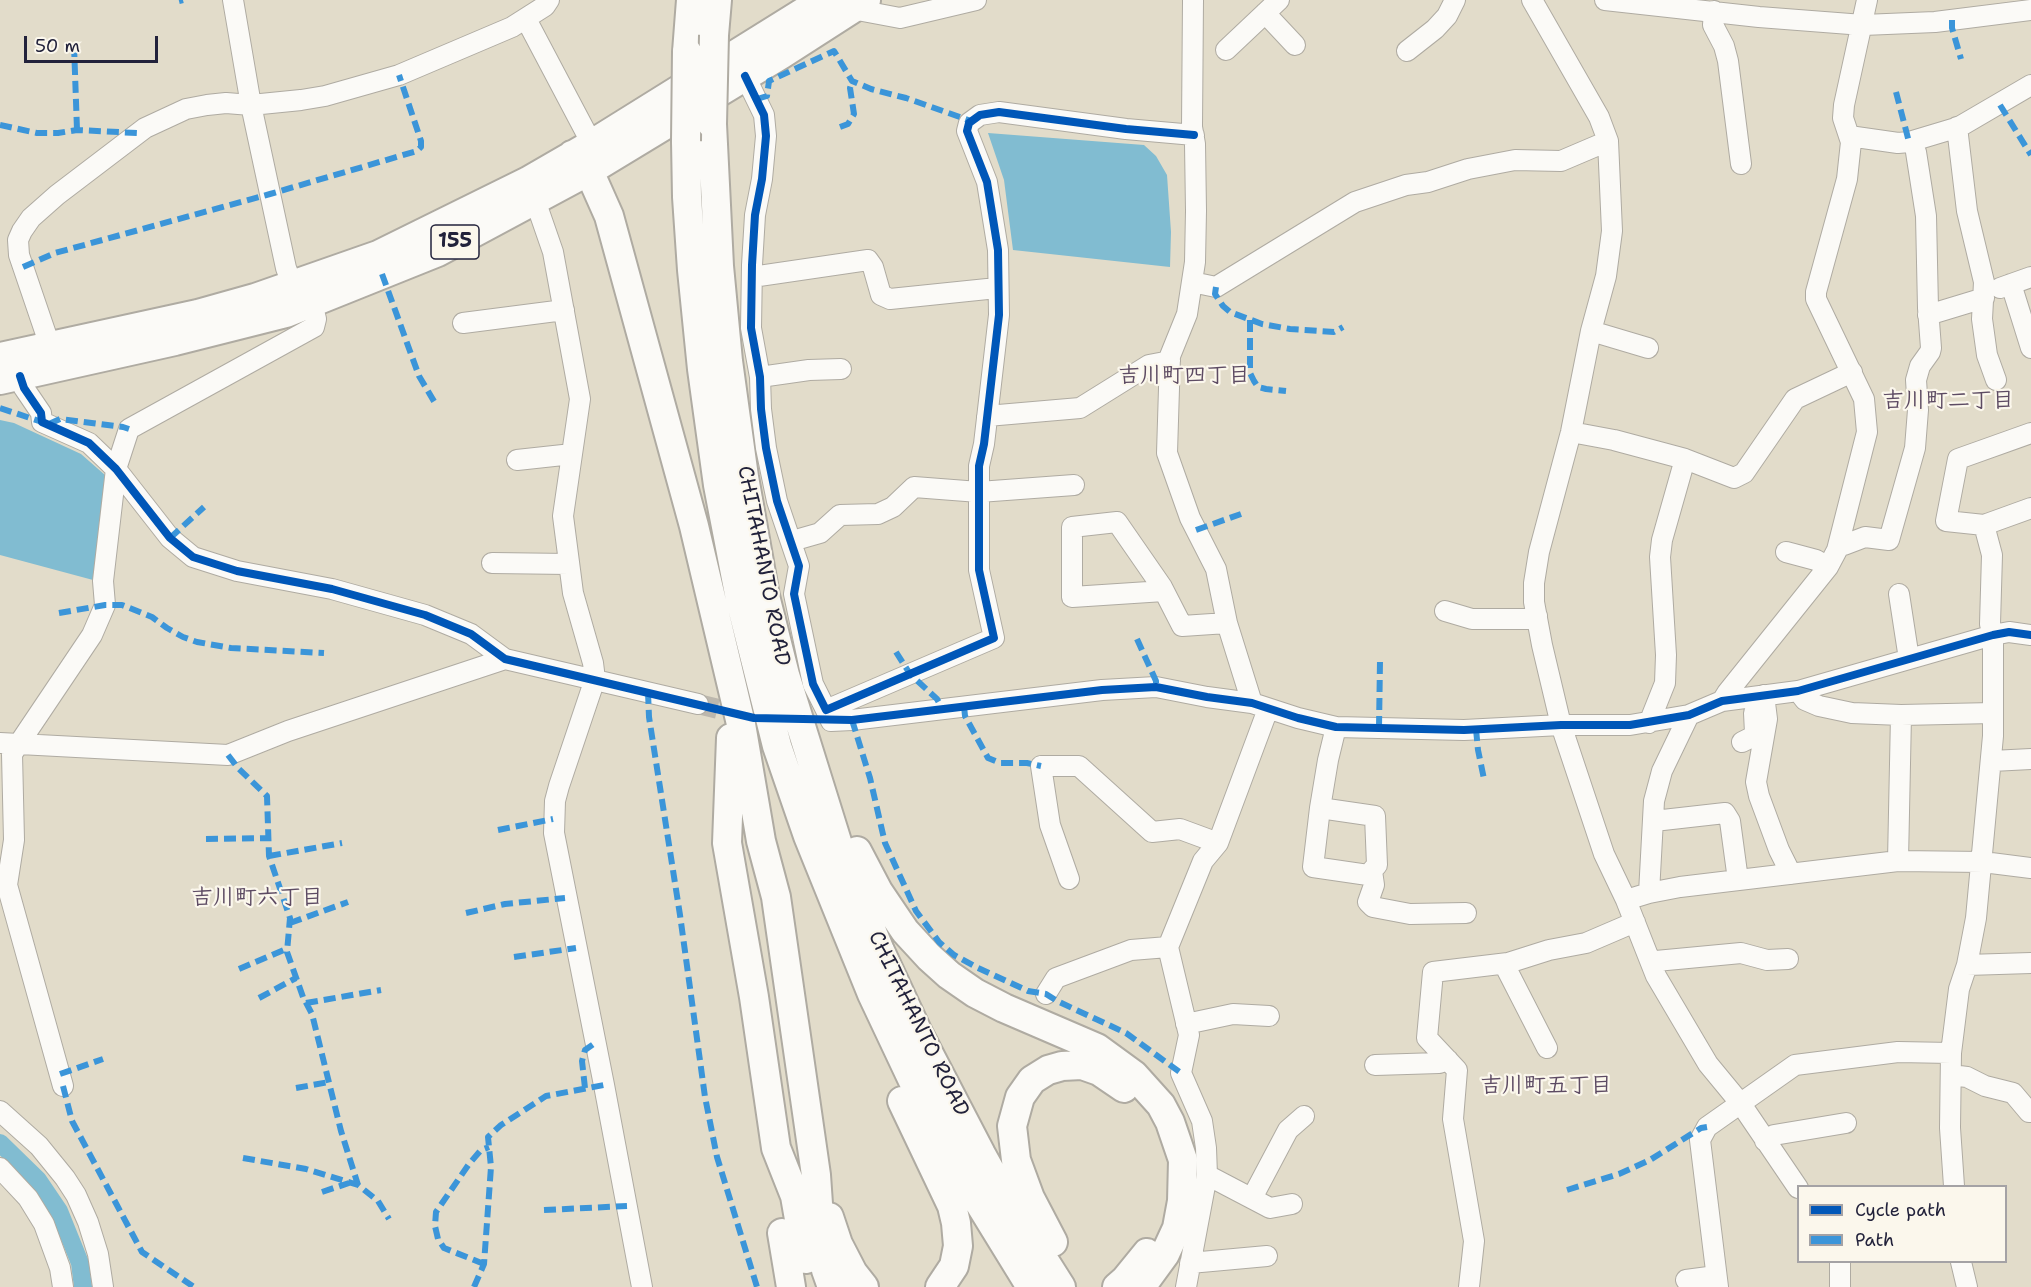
<!DOCTYPE html>
<html>
<head>
<meta charset="utf-8">
<style>
	body { margin:0 }
	#map { position:relative; width:2031px; height:1287px; overflow:hidden; background:#e2dcca; font-family:"Shantell Sans",sans-serif }
	canvas { display:block }
	.legend { position:absolute; left:1797px; top:1185px; width:210px; height:78px; box-sizing:border-box; background:#fbf7ec; border:2px solid #a4a2a5; margin:0; padding:8px 10px; list-style:none; font-size:18px; color:#22223b }
	.legend li { display:flex; align-items:center; gap:12px; height:30px }
	.legend b { width:30px; border:2px solid #a4a2a5 }
	.scale { position:absolute; left:24px; top:36px; width:134px; height:27px; box-sizing:border-box; border:3px solid #22223b; border-top:0; padding-left:8px; font-size:18px; line-height:21px; white-space:nowrap; color:#22223b; -webkit-text-stroke:4px #fbf7ec; paint-order:stroke }
</style>
</head>
<body>
<div id="map">
<canvas width="2031" height="1287"></canvas>
<ul class="legend">
<li><b style="height:8px;background:#0057b8"></b>Cycle path</li>
<li><b style="height:8px;background:#3b95d9"></b>Path</li>
</ul>
<div class="scale">50 m</div>
</div>
<script>
const c = document.querySelector('canvas').getContext('2d');
c.lineJoin = 'round';
function paint(path, color) {
  c.fillStyle = color;
  c.fill(path, 'evenodd');
}
function poly(rows) {
  const path = new Path2D();
  for (const r of rows) {
    path.moveTo(r[0], r[1]);
    for (let i = 2; i < r.length; i += 2) path.lineTo(r[i], r[i + 1]);
  }
  return path;
}
function stroke(path, color, width, dash) {
  c.strokeStyle = color;
  c.lineWidth = width;
  c.lineCap = dash ? 'butt' : 'round';
  c.setLineDash(dash || []);
  c.stroke(path);
}
function label(font, color, halo, rows, align = 'center') {
  c.font = font + ' "Shantell Sans","Klee One",sans-serif';
  c.lineWidth = 4.5;
  c.setLineDash([]);
  c.textBaseline = 'middle';
  c.strokeStyle = halo;
  c.fillStyle = color;
  for (const [text, x, y, turn = 0] of rows) {
    c.save();
    c.translate(x, y);
    c.rotate((+turn || 0) * Math.PI / 180);
    c.textAlign = isNaN(turn) ? turn : align;
    if (halo) c.strokeText(text, 0, 0);
    c.fillText(text, 0, 0);
    c.restore();
  }
}
const water = poly([
	[988,133,1144,145,1156,156,1167,175,1171,232,1170,267,1013,250,1004,180],
	[0,420,14,423,81,454,105,475,93,580,0,555]
]);
const canal = poly([
	[0,1143,38,1180,59,1211,80,1263,83,1287]
]);
const minorTunnel = poly([
	[698,704,747,716]
]);
const minor = poly([
	[233,0,251,105,286,268,292,284],
	[838,0,852,9,900,18,976,0],
	[1193,0,1192,127,1195,144,1196,211,1195,262,1187,314,1170,356,1167,453,1190,518,1216,569,1227,623,1252,703],
	[1532,0,1599,117,1608,141,1612,231,1606,276,1591,331,1571,432,1539,552,1534,583,1534,602,1542,645,1561,725,1604,854,1626,900,1656,976,1708,1064,1741,1104,1798,1188],
	[1605,0,1759,17,1863,25,1935,22,2031,10],
	[1714,11,1713,25,1724,46,1728,61,1741,164],
	[1265,13,1295,45],
	[526,19,592,144],
	[1226,50,1279,0],
	[1407,51,1435,29,1447,16,1455,0],
	[745,76,764,115,766,136,762,179,755,215,752,265,751,328,760,377,761,409,766,448,777,501,799,566,794,594,813,684,826,710,994,638,979,570,979,466,984,444,999,315,998,250,987,182,967,131,969,123,980,115,999,112,1126,129,1194,135],
	[1957,127,1967,211,1984,282,1982,319,1987,355,1996,380],
	[1849,136,1898,143,1909,142,1959,127,2031,85],
	[535,200,553,252,580,399,563,516,573,593,593,663,595,679,559,786,555,801,554,833,604,1085,642,1287],
	[752,277,868,260,873,267,881,295,890,299,997,288],
	[1192,282,1216,287,1355,202,1406,185,1428,182,1468,169,1515,160,1561,161,1608,141],
	[2011,284,2031,348],
	[2000,288,2031,277],
	[1928,315,1984,298],
	[463,323,564,310],
	[1591,331,1648,348],
	[50,346,19,255,18,240,22,231,31,218,57,195,145,128,186,109,207,105,226,103,251,105,301,100,325,96,399,75,512,27,545,6,549,0],
	[20,376,24,388,41,413,42,422,89,443,116,469,170,538,193,557,237,571,332,589,425,615,471,634,505,659,698,704],
	[760,377,809,370,841,369],
	[987,416,1080,408,1149,365,1170,361],
	[1571,432,1614,440,1685,459,1734,478,1744,473,1795,399,1852,372],
	[2031,433,1958,459,1946,521,1984,525,2031,508],
	[517,460,563,455,571,456],
	[792,541,820,533,840,515,878,514,893,507,914,487,979,492,1074,485],
	[1839,543,1844,545,1865,537,1889,540,1915,448,1918,410,1916,380,1920,366,1930,352,1931,348,1928,308,1926,216,1916,152],
	[1786,552,1816,560,1828,567],
	[492,563,569,564],
	[1164,591,1072,597,1072,527,1117,522,1162,587,1182,626,1227,623],
	[1899,594,1909,659],
	[1445,611,1472,619,1528,619,1537,616],
	[1798,691,1805,700,1819,706,1852,713,1901,715,1993,713],
	[1764,695,1767,719,1756,782,1759,796,1779,850,1791,874],
	[1722,701,1727,693,1828,567,1837,550,1867,432,1864,399,1816,299,1816,292,1847,179,1851,142,1843,118,1844,105,1867,0],
	[826,710,831,721,852,720,1102,690,1156,687,1207,697,1252,703,1298,718,1336,727,1464,730,1561,725,1630,725,1689,715,1722,701,1798,691,1993,635,2009,632,2031,635],
	[1649,723,1665,683,1666,655,1660,557,1662,540,1685,459],
	[1742,742,1752,737,1755,733,1754,713],
	[0,743,228,755,288,731,505,659],
	[1992,761,2031,759],
	[1320,808,1375,816,1377,865,1368,875,1313,867,1320,808,1328,760,1336,727],
	[1654,821,1725,813,1730,821,1738,880],
	[1898,861,1901,715],
	[1372,871,1374,885,1368,902,1373,907,1410,914,1466,913],
	[1069,879,1050,825,1041,766,1079,766,1152,832,1180,829,1218,843],
	[1649,893,1654,801,1662,771,1689,715],
	[1626,900,1649,893,1680,887,1898,861,1983,862,2031,868],
	[1651,963,1656,961,1741,953,1767,960,1788,959],
	[1504,964,1547,1048],
	[1967,965,2031,963],
	[1046,994,1056,978,1131,950,1168,947],
	[1186,1024,1233,1014,1269,1016],
	[1375,1065,1439,1063,1448,1060],
	[1951,1075,1967,1077,1985,1086,2013,1093,2029,1112,2031,1112],
	[63,1086,7,885,14,840,12,754,92,635,105,605,103,581,116,469,129,429,314,327,316,319,312,303],
	[0,1111,39,1146,65,1178,76,1195,88,1222,98,1254,103,1287],
	[1765,1141,1774,1135,1846,1123],
	[0,1168,28,1198,44,1224,60,1268,63,1287],
	[1207,1175,1270,1208,1292,1204],
	[1954,1186,1950,1128,1951,1053,1959,989,1967,965,1976,918,1993,736,1993,635,1990,624,1992,555,1984,525],
	[1252,1198,1288,1130,1304,1116],
	[1840,1262,1840,1287],
	[1961,1262,1967,1287],
	[1190,1263,1267,1256],
	[1686,1280,1716,1276],
	[1186,1287,1207,1175,1206,1148,1202,1121,1181,1073,1189,1035,1168,947,1203,861,1218,843,1268,709],
	[1469,1287,1474,1241,1453,1119,1457,1070,1427,1038,1433,972,1508,963,1549,950,1586,943,1635,922],
	[1718,1287,1700,1140,1707,1127,1795,1065,1898,1052,1951,1053]
]);
const highway = poly([
	[714,35,717,0],
	[687,52,691,0],
	[712,124,719,266,728,361,744,477,765,596,785,675,843,861,880,951,918,1033,981,1154,1011,1208,1061,1287],
	[686,141,687,197,692,270,702,369,718,485,740,599,777,746,808,836,872,994,923,1102,959,1170,1031,1287],
	[572,155,589,171,609,216,694,526,741,724,761,841,776,897,816,1175,821,1247,826,1270,832,1287],
	[0,357,198,314,255,298,378,255,528,181,592,144,823,0],
	[0,380,175,341,286,313,438,252,589,171,782,54,866,0],
	[731,738,727,843,754,997,776,1148,795,1196,806,1259],
	[857,851,878,891,905,931,929,957,949,975,975,993,1004,1008,1097,1048,1134,1075,1161,1105,1170,1122,1183,1160,1182,1201,1177,1228,1165,1254,1141,1287],
	[902,1101,952,1206,956,1223,958,1246,954,1266,940,1287],
	[829,1217,838,1244,853,1273,864,1287],
	[782,1233,791,1287],
	[1053,1242,1030,1198,1016,1160,1012,1126,1020,1097,1032,1080,1048,1070,1062,1066,1082,1065,1099,1071,1124,1088],
	[1117,1287,1125,1280,1147,1253]
]);
const highwayBridge = poly([
	[712,124,714,35],
	[686,141,687,52]
]);
const quiet = poly([
	[179,1,183,0],
	[1952,20,1952,28,1961,59],
	[74,45,77,130],
	[1896,92,1909,142],
	[757,99,767,96,769,81,834,51,852,81,871,89,906,98,971,121],
	[2000,105,2031,155],
	[0,125,37,133,58,133,77,130,137,133],
	[840,127,848,124,854,114,850,88,852,81],
	[23,267,55,253,270,194,417,151,421,147,421,141,399,75],
	[382,274,419,376,435,403],
	[1216,287,1215,294,1223,306,1230,312,1262,324,1290,329,1334,332,1343,327],
	[1250,320,1250,373,1254,381,1258,387,1266,389,1286,391],
	[0,408,42,422],
	[49,424,60,419,123,427,129,429],
	[1196,530,1241,514],
	[170,538,204,507],
	[59,613,105,605,122,605,152,617,167,628,183,637,197,642,231,648,324,653],
	[1137,639,1156,681,1156,687],
	[896,652,910,674,937,699,942,708],
	[648,692,649,717,680,915,705,1097,717,1157,757,1287],
	[964,706,965,716,988,758,1000,763,1027,763,1041,766],
	[852,720,870,778,885,843,916,911,939,942,954,955,978,968,1028,991,1046,994,1057,1001,1126,1033,1181,1073],
	[1379,728,1380,661],
	[1476,729,1478,750,1484,779],
	[228,755,238,768,267,796,269,856,290,918,287,952,303,997,312,1014,341,1131,358,1185],
	[498,830,553,819],
	[206,839,268,838],
	[269,856,342,843],
	[466,913,505,904,565,898],
	[290,923,348,902],
	[514,957,576,948],
	[239,969,284,950,287,952],
	[259,998,296,978],
	[306,1003,381,990],
	[60,1074,103,1059],
	[63,1086,72,1121,142,1252,194,1287],
	[296,1088,329,1082],
	[585,1088,582,1061,585,1050,595,1043],
	[243,1158,306,1169,358,1185,378,1201,389,1219],
	[1567,1190,1619,1174,1650,1160,1701,1128,1707,1127],
	[322,1192,349,1183],
	[544,1210,627,1206],
	[484,1264,444,1248,438,1239,435,1226,436,1212,469,1164,481,1150,489,1147],
	[474,1287,484,1264,491,1167,488,1137,501,1125,546,1096,604,1085]
]);
const cycleway = poly([
	[745,76,764,115,766,136,762,179,755,215,752,265,751,328,760,377,761,409,766,448,777,501,799,566,794,594,813,684,826,710,994,638,979,570,979,466,984,444,999,315,998,250,987,182,967,131,969,123,980,115,999,112,1126,129,1194,135],
	[20,376,24,388,41,413,42,422,89,443,116,469,170,538,193,557,237,571,332,589,425,615,471,634,505,659,754,718,852,720,1102,690,1156,687,1207,697,1252,703,1298,718,1336,727,1464,730,1561,725,1630,725,1689,715,1722,701,1798,691,1993,635,2009,632,2031,635]
]);
const shields = [
	[455,242,48]
];
const shieldNames = [
	["155",455,242]
];
const streetNames = [
	["CHITAHANTO ROAD",763,566,79],
	["CHITAHANTO ROAD",918,1024,64]
];
const neighbourhoodNames = [
	["吉川町四丁目",1184,376],
	["吉川町二丁目",1948,401],
	["吉川町六丁目",257,898],
	["吉川町五丁目",1546,1086]
];
paint(water, '#81bcd1');
stroke(canal, '#81bcd1', 18);
stroke(minorTunnel, '#bcb7ad', 20, [20, 10]);
stroke(minor, '#afaba2', 22);
stroke(highway, '#afaba2', 32);
stroke(minor, '#fbfaf7', 20);
stroke(highway, '#fbfaf7', 28);
stroke(highwayBridge, '#afaba2', 32, []);
stroke(highwayBridge, '#fbfaf7', 28);
stroke(quiet, '#3b95d9', 6, [12, 6]);
stroke(cycleway, '#0057b8', 8);
for (const [x, y, w] of shields) {
  const box = new Path2D();
  box.roundRect(x - w / 2, y - 17, w, 34, 4.5);
  c.fillStyle = '#fbf7ec';
  c.fill(box);
  stroke(box, '#22223b', 1.5);
}
label('bold 20px', '#22223b', null, shieldNames);
label('21px', '#22223b', '#fbf7ec', streetNames);
label('bold 22px', '#5d4b63', '#fbf7ec', neighbourhoodNames);
</script>
</body>
</html>
